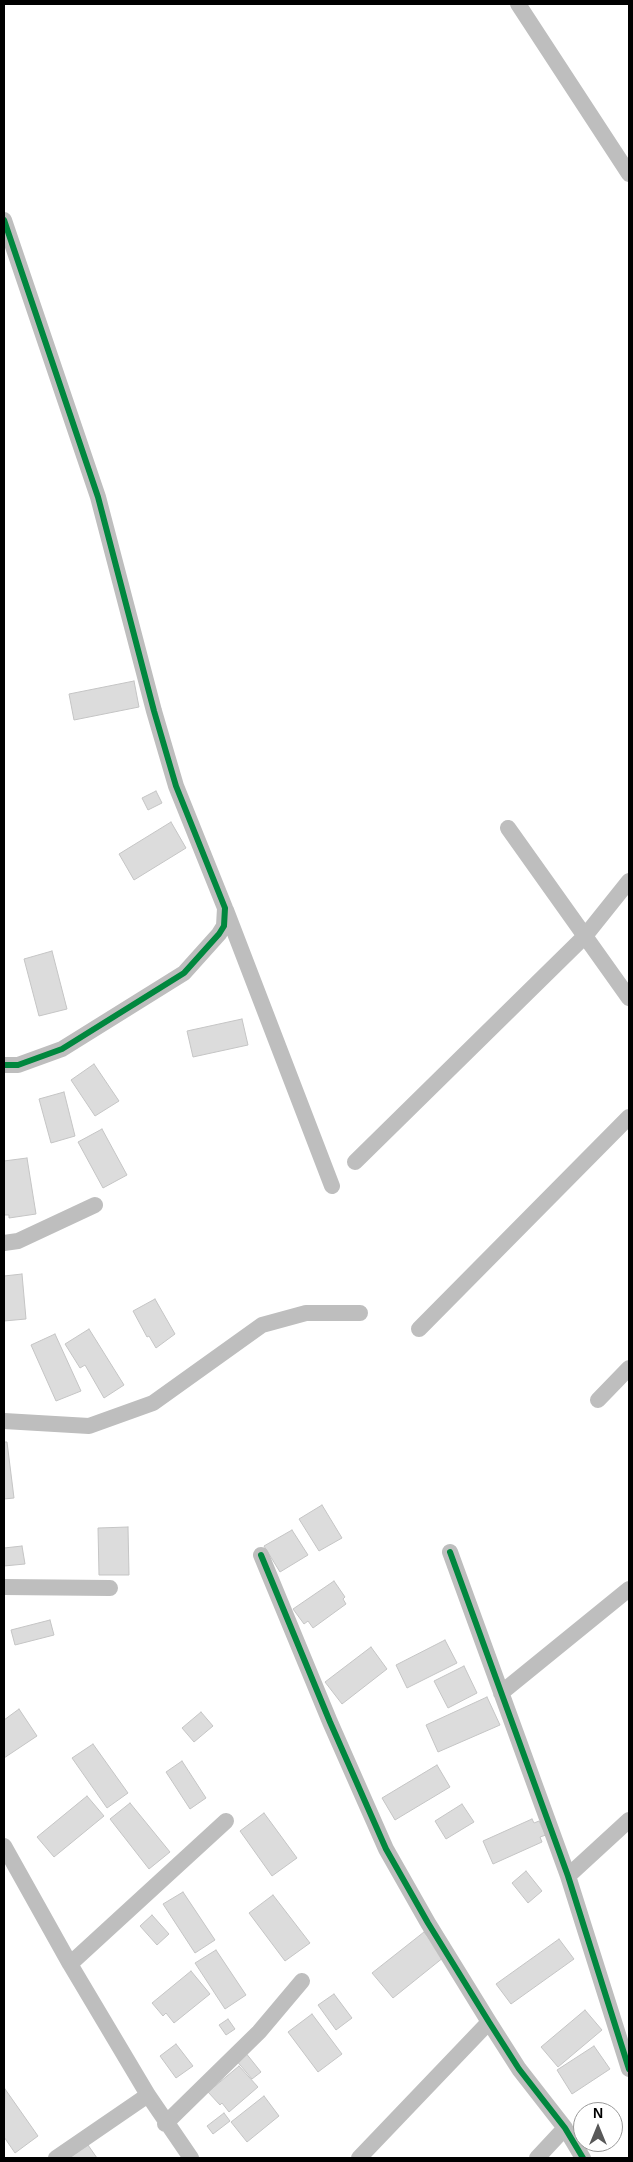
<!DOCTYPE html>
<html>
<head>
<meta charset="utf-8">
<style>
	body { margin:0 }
	#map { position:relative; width:633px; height:2162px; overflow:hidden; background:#fff; font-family:Arial,sans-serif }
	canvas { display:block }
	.frame { position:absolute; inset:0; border:5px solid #000; pointer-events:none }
	.north { position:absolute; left:573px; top:2102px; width:50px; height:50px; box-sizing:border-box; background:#fff; border:1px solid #999; border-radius:50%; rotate:0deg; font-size:14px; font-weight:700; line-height:20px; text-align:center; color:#000 }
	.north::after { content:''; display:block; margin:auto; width:18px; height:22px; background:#595959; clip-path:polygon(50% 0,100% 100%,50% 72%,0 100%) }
</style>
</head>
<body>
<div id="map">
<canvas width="633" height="2162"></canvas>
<div class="frame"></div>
<div class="north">N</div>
</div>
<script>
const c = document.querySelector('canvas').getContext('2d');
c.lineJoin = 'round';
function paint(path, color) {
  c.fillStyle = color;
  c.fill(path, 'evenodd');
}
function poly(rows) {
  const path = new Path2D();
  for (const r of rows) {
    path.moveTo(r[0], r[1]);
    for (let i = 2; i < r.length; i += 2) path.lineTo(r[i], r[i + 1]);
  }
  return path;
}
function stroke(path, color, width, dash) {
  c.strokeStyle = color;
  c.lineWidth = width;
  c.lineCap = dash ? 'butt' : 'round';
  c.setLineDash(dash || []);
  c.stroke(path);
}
const building = poly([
	[134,681,139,707,74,720,69,694,134,681],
	[156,791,162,803,148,810,142,798,156,791],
	[171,822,186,848,134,880,119,854,171,822],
	[52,951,67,1009,39,1016,24,959,52,951],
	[242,1019,248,1045,193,1057,187,1031,242,1019],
	[94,1064,119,1101,95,1116,71,1080,94,1064],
	[64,1092,75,1136,51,1143,39,1099,64,1092],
	[102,1129,127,1175,103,1188,78,1142,102,1129],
	[27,1158,36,1214,9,1218,9,1215,4,1215,4,1161,27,1158],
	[22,1274,26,1319,4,1321,4,1276,22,1274],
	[155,1299,175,1334,156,1348,149,1336,147,1337,133,1311,155,1299],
	[89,1329,124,1385,104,1398,85,1365,80,1368,65,1344,89,1329],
	[55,1334,81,1391,56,1401,31,1345,55,1334],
	[4,1442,7,1442,14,1498,4,1499,4,1442],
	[322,1505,342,1538,319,1551,299,1519,322,1505],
	[128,1527,129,1575,99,1575,98,1528,128,1527],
	[292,1530,308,1555,280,1572,264,1546,292,1530],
	[22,1546,25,1564,4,1566,4,1548,22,1546],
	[334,1581,345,1597,343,1599,346,1604,313,1628,308,1621,304,1624,293,1609,334,1581],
	[50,1620,54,1635,15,1645,11,1630,50,1620],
	[445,1640,457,1663,407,1688,396,1665,445,1640],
	[371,1647,387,1669,342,1704,325,1682,371,1647],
	[464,1666,477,1693,448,1708,434,1681,464,1666],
	[487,1697,500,1725,438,1752,426,1725,487,1697],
	[19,1709,37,1736,4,1758,4,1720,19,1709],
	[201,1712,213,1726,194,1742,182,1728,201,1712],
	[93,1744,128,1793,107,1808,72,1758,93,1744],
	[182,1761,206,1798,190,1809,166,1772,182,1761],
	[437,1765,450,1787,395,1820,382,1798,437,1765],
	[87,1796,104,1816,54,1857,37,1837,87,1796],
	[130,1803,170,1852,149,1869,110,1819,130,1803],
	[462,1804,474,1822,446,1839,435,1821,462,1804],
	[264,1813,297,1858,272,1876,240,1831,264,1813],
	[532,1819,534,1823,539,1821,546,1835,540,1837,542,1842,493,1864,483,1841,532,1819],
	[526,1871,542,1891,528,1903,512,1883,526,1871],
	[183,1892,215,1940,195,1953,163,1904,183,1892],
	[273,1895,310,1943,285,1961,249,1913,273,1895],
	[152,1915,169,1934,157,1945,140,1926,152,1915],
	[424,1932,444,1957,393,1998,372,1973,424,1932],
	[559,1939,574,1959,511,2004,496,1984,559,1939],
	[216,1950,246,1995,225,2009,195,1963,216,1950],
	[191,1971,210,1994,174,2023,166,2013,163,2016,152,2003,191,1971],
	[334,1994,352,2018,336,2030,318,2005,334,1994],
	[585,2010,602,2030,558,2067,541,2047,585,2010],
	[312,2014,342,2054,318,2072,288,2032,312,2014],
	[228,2019,235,2029,226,2035,219,2025,228,2019],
	[176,2044,193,2066,176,2078,160,2056,176,2044],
	[594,2046,610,2069,572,2094,557,2070,594,2046],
	[245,2052,261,2072,252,2079,235,2059,245,2052],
	[239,2066,258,2087,229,2112,222,2103,220,2105,208,2092,239,2066],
	[5,2089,38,2136,15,2153,4,2137,5,2089],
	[264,2096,279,2116,247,2142,231,2122,264,2096],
	[224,2113,230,2121,213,2134,207,2126,224,2113],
	[88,2145,97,2158,69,2158,88,2145]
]);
const street = poly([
	[518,4,629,174],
	[4,220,98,497,154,711,176,786,225,908,224,926,219,934,184,973,62,1049,18,1065,4,1065],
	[508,828,629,998],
	[226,910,332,1186],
	[355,1162,585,936,629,881],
	[4,1243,18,1241,95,1205],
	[419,1329,629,1117],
	[598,1400,629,1368],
	[4,1421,89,1426,153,1403,262,1325,306,1313,360,1313],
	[450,1552,568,1876,629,2069],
	[261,1555,330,1722,386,1849,428,1923,489,2022,519,2069,565,2128,583,2158],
	[4,1587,110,1588],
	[501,1693,629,1589],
	[4,1846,70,1964,148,2095,191,2158],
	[568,1876,629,1820],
	[70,1964,226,1821],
	[165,2124,259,2032,302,1981],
	[56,2158,148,2095],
	[359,2158,489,2022],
	[537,2158,565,2128]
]);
const cycleway = poly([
	[4,220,98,497,154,711,176,786,225,908,224,926,219,934,184,973,62,1049,18,1065,4,1065],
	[450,1552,568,1876,629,2069],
	[261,1555,330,1722,386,1849,428,1923,489,2022,519,2069,565,2128,583,2158]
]);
paint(building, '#dcdcdc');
stroke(building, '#c5c5c5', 1);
stroke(street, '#bebebe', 16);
stroke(cycleway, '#00873e', 6);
</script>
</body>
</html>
